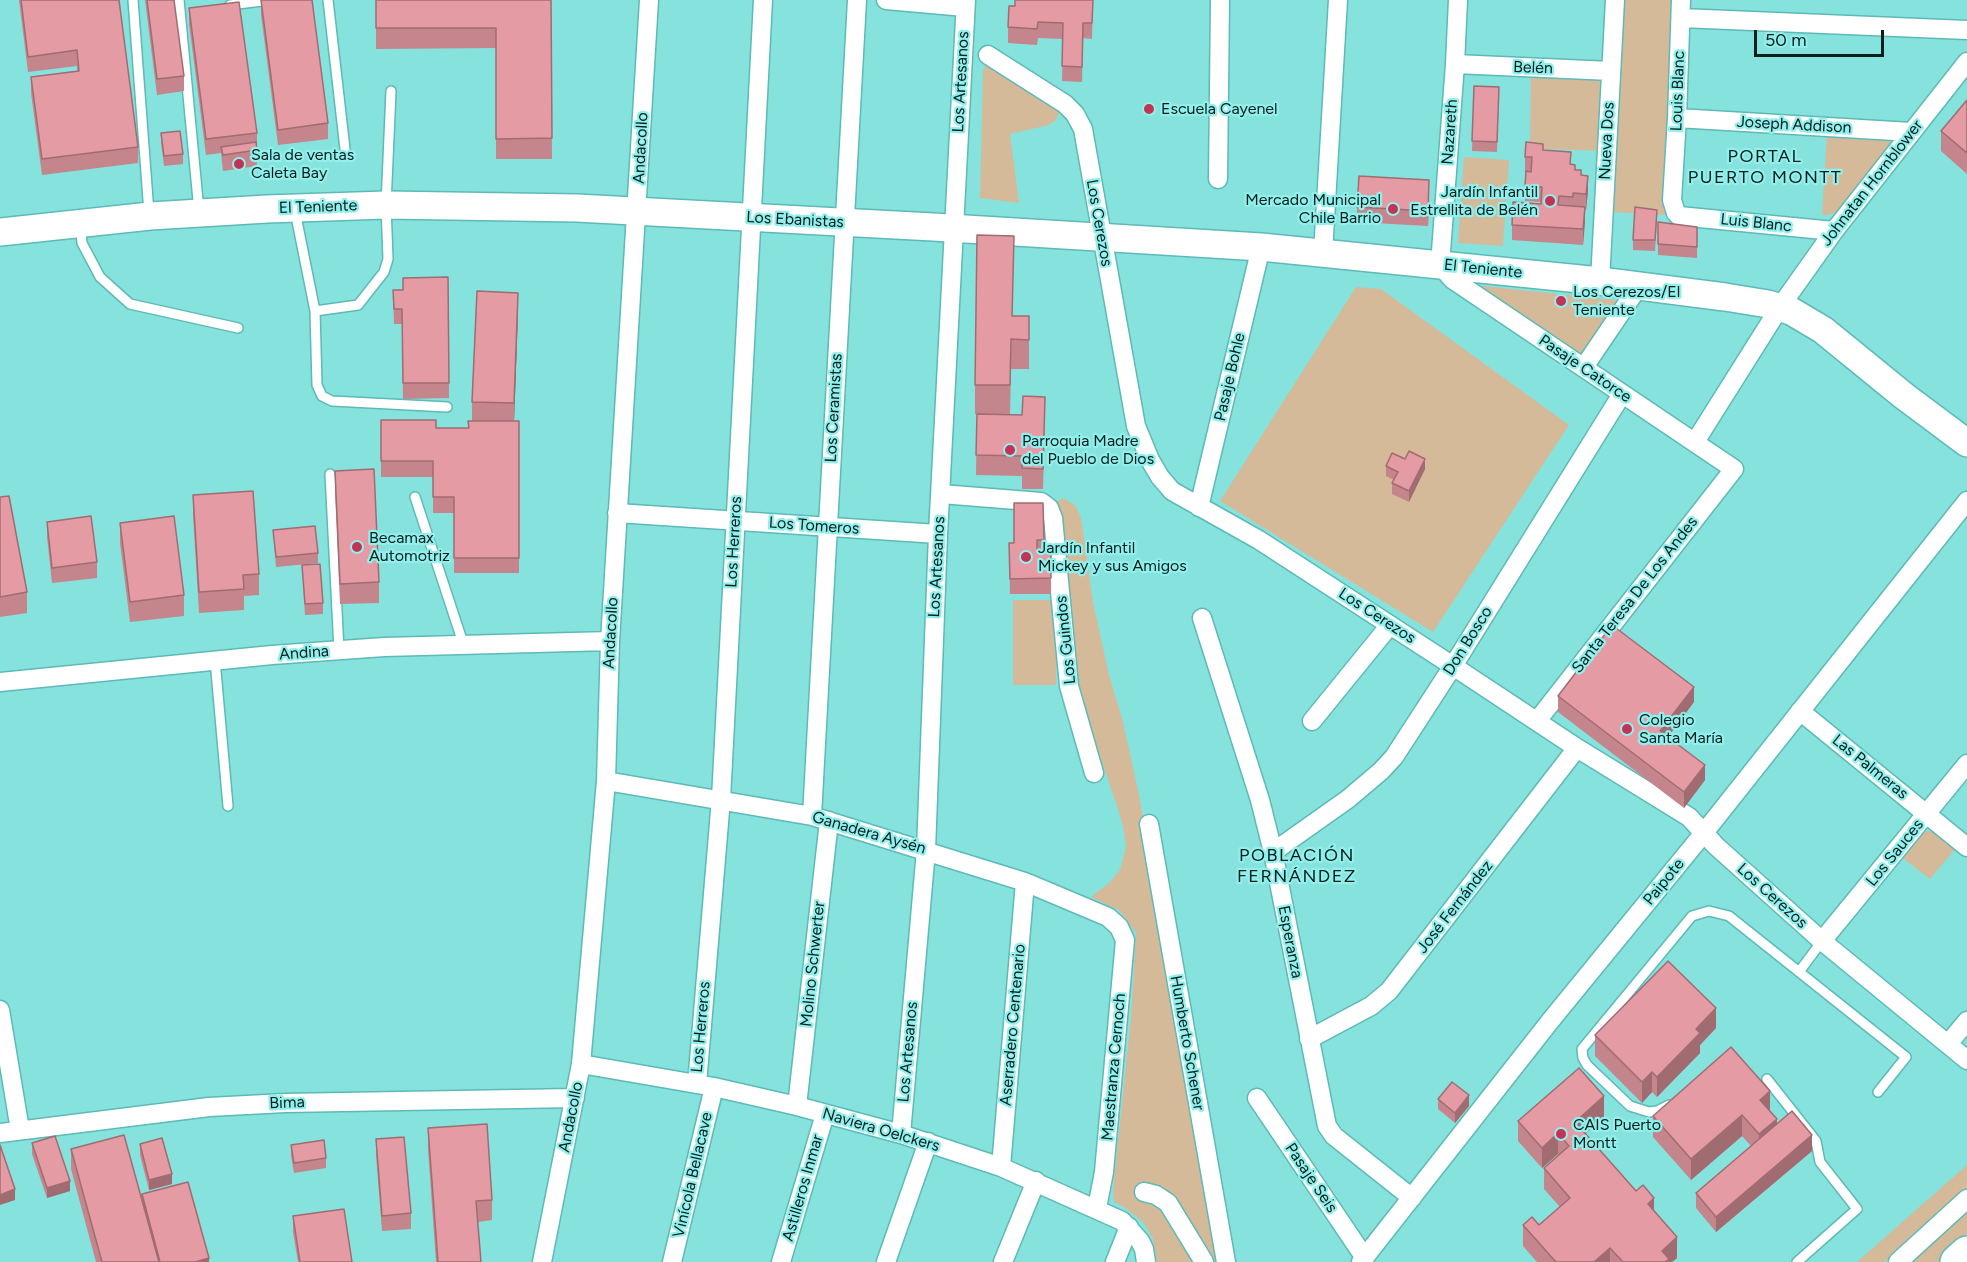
<!DOCTYPE html>
<html>
<head>
<meta charset="utf-8">
<style>
	body { margin:0 }
	#map { position:relative; width:1967px; height:1262px; overflow:hidden; background:#85e2dd; font-family:Figtree,sans-serif }
	canvas { display:block }
	.scale { position:absolute; left:1754px; top:30px; width:130px; height:27px; box-sizing:border-box; border:3px solid #021f1e; border-top:0; padding-left:8px; font-size:18px; line-height:21px; white-space:nowrap; color:#021f1e; -webkit-text-stroke:4px #92efeb; paint-order:stroke }
</style>
</head>
<body>
<div id="map">
<canvas width="1967" height="1262"></canvas>
<div class="scale">50 m</div>
</div>
<script>
const c = document.querySelector('canvas').getContext('2d');
c.lineJoin = 'round';
function paint(path, color) {
  c.fillStyle = color;
  c.fill(path, 'evenodd');
}
function poly(rows) {
  const path = new Path2D();
  for (const r of rows) {
    path.moveTo(r[0], r[1]);
    for (let i = 2; i < r.length; i += 2) path.lineTo(r[i], r[i + 1]);
  }
  return path;
}
function stroke(path, color, width, dash) {
  c.strokeStyle = color;
  c.lineWidth = width;
  c.lineCap = dash ? 'butt' : 'round';
  c.setLineDash(dash || []);
  c.stroke(path);
}
function label(font, color, halo, rows, align = 'center') {
  c.font = font + ' Figtree,sans-serif';
  c.lineWidth = 4.5;
  c.setLineDash([]);
  c.textBaseline = 'middle';
  c.strokeStyle = halo;
  c.fillStyle = color;
  for (const [text, x, y, turn = 0] of rows) {
    c.save();
    c.translate(x, y);
    c.rotate((+turn || 0) * Math.PI / 180);
    c.textAlign = isNaN(turn) ? turn : align;
    if (halo) c.strokeText(text, 0, 0);
    c.fillText(text, 0, 0);
    c.restore();
  }
}
const green = poly([
	[1623,0,1679,0,1668,215,1610,212],
	[990,62,1060,111,1055,121,1049,125,1010,134,1019,203,980,198,983,71,985,65],
	[1531,74,1601,77,1599,151,1530,148],
	[1827,133,1885,136,1889,141,1891,148,1836,212,1828,215,1822,215],
	[1464,157,1509,160,1503,246,1458,243],
	[1483,286,1615,300,1619,303,1583,358,1480,288],
	[1356,287,1381,289,1569,425,1433,632,1220,501],
	[1063,498,1075,505,1081,518,1093,602,1109,675,1123,722,1139,795,1221,1262,1157,1262,1153,1239,1144,1223,1124,1207,1114,1202,1113,1190,1131,1017,1136,933,1119,910,1091,897,1109,883,1120,870,1126,847,1123,826,1117,806,1075,684,1056,502],
	[1013,600,1056,600,1056,685,1013,685],
	[1929,831,1938,833,1957,847,1930,879,1900,856,1920,834],
	[1967,1165,1967,1187,1884,1262,1857,1262],
	[1967,1210,1967,1233,1938,1262,1911,1262]
]);
const lane = poly([
	[133,0,149,213],
	[179,0,199,211],
	[328,0,345,149],
	[230,5,270,0],
	[295,211,315,311,317,385,322,396,332,401,447,407],
	[80,225,82,243,100,277,130,304,238,328],
	[315,311,358,305,384,272,388,259,386,205,391,91],
	[330,474,339,650],
	[415,497,464,646],
	[215,660,228,806],
	[1799,972,1822,941],
	[1767,1079,1816,1141,1820,1162,1857,1209,1797,1262],
	[1669,1105,1657,1111,1649,1112,1630,1106,1587,1065,1583,1058,1582,1049,1692,916,1709,911,1729,916,1906,1057,1878,1092]
]);
const street = poly([
	[886,0,965,7],
	[1458,0,1455,64,1440,265,1452,279,1734,469,1537,721],
	[1681,0,1677,118,1672,200,1676,213,1679,216,1834,231],
	[1681,18,1967,30],
	[988,55,1065,104,1075,114,1083,129,1136,426,1150,460,1160,477,1172,491,1259,540,1453,666,1577,748,1689,817,1716,846,1822,941,1967,1060],
	[1455,64,1611,71],
	[1677,118,1911,132],
	[1218,179,1220,0],
	[1323,253,1338,0],
	[1600,281,1615,0],
	[1584,367,1639,286],
	[1695,442,1780,307,1834,231,1967,62],
	[941,494,1041,502,1049,508,1053,518,1069,686,1094,773],
	[1199,507,1261,247],
	[617,513,938,534],
	[1202,618,1260,800,1273,852,1327,1126,1334,1136,1412,1198],
	[0,682,272,655,384,647,610,641],
	[1800,711,1967,847],
	[1312,721,1390,625],
	[606,781,812,816,1025,882,1108,917,1119,927,1125,940,1104,1172,1097,1208],
	[812,816,857,0],
	[1149,824,1226,1262],
	[1273,852,1348,799,1381,771,1394,757,1453,666,1622,394],
	[1822,941,1967,764],
	[0,1010,20,1130],
	[1309,1039,1371,1006,1389,991,1577,748],
	[1948,1044,1967,1021],
	[581,1064,714,1087,797,1106,901,1134,1001,1167,1122,1221,1140,1241,1144,1249,1146,1262],
	[697,1084,721,799,763,0],
	[1257,1098,1365,1258],
	[797,1106,829,821],
	[0,1133,209,1107,285,1103,575,1098],
	[901,1134,926,850,938,534,966,0],
	[1001,1167,1025,882],
	[1144,1192,1156,1195,1168,1203,1204,1262],
	[542,1262,581,1064,606,781,610,641,649,0],
	[672,1262,714,1087],
	[781,1262,825,1114],
	[886,1262,928,1142],
	[1003,1262,1036,1181],
	[1115,1262,1129,1227],
	[1361,1262,1551,1020,1703,834,1967,501],
	[1898,1262,1967,1199]
]);
const secondary = poly([
	[0,232,150,216,267,209,386,205,577,208,933,227,1261,247,1600,281,1725,297,1768,304,1791,311,1823,330,1904,396,1967,443]
]);
const highway = poly([
	[1957,1262,1967,1253]
]);
const wall = poly([
	[19,0,119,0,138,147,138,163,42,175,31,93,31,77,77,71,77,66,28,72],
	[145,0,174,0,184,76,184,91,157,95],
	[261,0,328,123,328,139,278,145,261,15],
	[376,0,551,0,552,159,496,159,496,48,376,49],
	[1093,0,1092,39,1083,38,1082,82,1062,81,1063,39,1038,38,1037,45,1008,43,1008,27],
	[189,8,257,133,257,166,223,171,221,153,206,155,189,24],
	[1474,86,1499,87,1497,152,1472,151],
	[1967,100,1967,174,1941,151,1941,131],
	[161,133,183,154,183,164,164,166,161,143],
	[1543,150,1571,164,1581,175,1588,191,1586,210,1585,210,1583,245,1512,240,1512,225,1541,204,1541,202,1525,201,1526,172,1525,172,1525,157],
	[1429,196,1428,226,1357,222,1357,207],
	[1657,221,1655,251,1633,250,1633,240],
	[1658,222,1697,227,1697,258,1658,255],
	[448,277,449,398,403,399,402,324,394,324,393,290,403,290],
	[518,313,514,421,519,421,519,573,454,573,454,513,433,513,433,477,381,477,381,420,436,428,468,428,472,421,472,402],
	[1013,316,1029,316,1029,369,1011,369,1010,415,1045,418,1043,489,1022,489,1022,476,976,475,977,414,975,414,975,385],
	[1386,466,1425,469,1409,502,1392,494,1392,483,1394,480,1386,476],
	[335,471,379,582,379,603,340,604,335,491],
	[193,495,259,574,259,595,244,596,244,610,199,613,193,515],
	[0,497,27,592,27,613,0,617],
	[1043,503,1044,552,1051,552,1051,594,1010,594,1009,543,1014,543],
	[47,522,97,562,97,578,52,583,47,537],
	[120,523,184,595,184,616,130,622,120,543],
	[273,530,318,553,318,563,276,567],
	[302,565,323,603,323,614,305,615],
	[1558,696,1694,702,1668,737,1705,780,1684,808,1558,712],
	[1716,1028,1700,1045,1700,1053,1657,1097,1652,1092,1642,1103,1595,1056,1595,1035],
	[1438,1099,1469,1106,1455,1123,1438,1109],
	[1770,1111,1777,1124,1812,1151,1716,1232,1696,1208,1696,1193,1751,1146,1742,1136,1691,1180,1653,1137,1653,1116],
	[1604,1117,1585,1134,1654,1212,1677,1258,1672,1262,1537,1262,1523,1246,1523,1225,1539,1225,1560,1207,1544,1189,1544,1168,1559,1155,1558,1154,1542,1168,1518,1141,1518,1121],
	[428,1128,492,1200,492,1220,478,1222,481,1262,436,1262,428,1149],
	[376,1139,411,1213,411,1229,382,1231,376,1155],
	[32,1143,70,1191,47,1198,32,1154],
	[140,1144,172,1184,149,1190,140,1155],
	[291,1145,326,1158,326,1168,294,1173,291,1156],
	[71,1149,142,1201,142,1194,209,1262,96,1262,71,1169],
	[293,1216,352,1262,298,1262,293,1232]
]);
const shadedWall = poly([
	[1588,176,1588,191,1586,210,1586,194],
	[1429,180,1429,196,1428,226,1428,211],
	[1585,207,1585,223,1583,245,1583,229],
	[518,293,518,313,514,424,514,403],
	[1425,459,1425,469,1409,502,1409,491],
	[1694,687,1694,702,1660,747,1660,731],
	[1705,765,1705,780,1684,808,1684,792],
	[1716,1008,1716,1028,1700,1045,1700,1053,1657,1097,1657,1077,1696,1029],
	[1652,1072,1652,1092,1642,1103,1642,1082],
	[1770,1091,1770,1112,1760,1100],
	[1469,1095,1469,1106,1455,1123,1455,1113],
	[1604,1096,1604,1117,1575,1143,1575,1122],
	[1742,1115,1742,1136,1691,1180,1691,1159],
	[1777,1119,1777,1139,1759,1154,1759,1134],
	[1558,1133,1558,1154,1542,1168,1542,1148],
	[1812,1135,1812,1151,1716,1232,1716,1217],
	[172,1174,172,1184,149,1190,149,1180],
	[70,1181,70,1191,47,1198,47,1188],
	[15,1189,15,1200,0,1205,0,1195],
	[1654,1198,1654,1219,1648,1204],
	[1677,1237,1677,1258,1672,1262,1662,1262,1662,1251],
	[1610,1248,1610,1262,1594,1262],
	[209,1258,209,1262,195,1262]
]);
const building = poly([
	[21,0,119,0,138,147,42,159,31,77,79,71,77,50,28,57,21,0],
	[147,0,174,0,184,76,157,79,147,0],
	[261,0,312,0,328,123,278,130,261,0],
	[376,0,551,0,552,138,496,139,496,28,376,28,376,0],
	[1015,0,1093,0,1092,23,1083,23,1082,67,1062,66,1063,23,1038,22,1037,29,1008,27,1009,6,1015,6,1015,0],
	[239,2,257,133,206,139,189,8,239,2],
	[1474,86,1499,87,1497,142,1472,141,1474,86],
	[1967,100,1967,153,1941,131,1967,100],
	[180,131,183,154,164,156,161,133,180,131],
	[256,142,257,150,223,155,221,147,256,142],
	[1526,142,1543,144,1543,150,1571,152,1570,164,1575,165,1575,170,1581,170,1581,175,1588,176,1586,194,1573,193,1573,197,1559,196,1558,205,1585,207,1583,229,1512,225,1513,202,1541,204,1542,187,1525,186,1526,171,1531,172,1532,157,1525,157,1526,142],
	[1359,176,1429,180,1428,211,1357,207,1359,176],
	[1635,207,1657,210,1655,240,1633,240,1635,207],
	[1658,222,1697,227,1697,247,1658,244,1658,222],
	[977,235,1014,236,1012,316,1029,316,1029,340,1011,339,1010,385,975,385,977,235],
	[448,277,449,383,403,383,402,309,394,309,393,290,403,290,403,278,448,277],
	[477,291,518,293,514,403,472,402,477,291],
	[1023,396,1045,397,1043,469,1022,468,1022,456,976,455,977,414,1022,415,1023,396],
	[381,420,436,420,436,428,469,428,468,421,519,421,519,558,454,558,454,497,433,497,433,461,381,461,381,420],
	[1409,451,1425,459,1409,491,1392,483,1398,472,1386,466,1392,453,1405,459,1409,451],
	[374,469,379,582,340,584,335,471,374,469],
	[253,491,259,574,243,575,244,589,199,592,193,495,253,491],
	[9,496,27,592,0,597,0,497,9,496],
	[1014,503,1043,503,1044,540,1037,540,1037,552,1051,552,1051,578,1010,579,1009,543,1014,543,1014,503],
	[91,516,97,562,52,568,47,522,91,516],
	[174,516,184,595,130,602,120,523,174,516],
	[315,526,318,553,276,557,273,530,315,526],
	[320,564,323,603,305,604,302,565,320,564],
	[1612,625,1694,687,1660,731,1705,765,1684,792,1558,696,1612,625],
	[1668,961,1716,1008,1696,1029,1700,1033,1657,1077,1652,1072,1642,1082,1595,1035,1668,961],
	[1731,1047,1770,1091,1760,1100,1777,1119,1759,1134,1742,1115,1691,1159,1653,1116,1731,1047],
	[1579,1068,1604,1096,1575,1122,1636,1191,1643,1185,1654,1198,1648,1204,1677,1237,1662,1251,1669,1259,1665,1262,1623,1262,1610,1248,1594,1262,1556,1262,1523,1225,1532,1217,1539,1225,1570,1198,1544,1168,1569,1146,1558,1133,1542,1148,1518,1121,1579,1068],
	[1452,1082,1469,1095,1455,1113,1438,1099,1452,1082],
	[1792,1111,1812,1135,1716,1217,1696,1193,1792,1111],
	[487,1124,492,1200,476,1201,481,1262,438,1262,428,1128,487,1124],
	[124,1135,159,1262,102,1262,71,1149,124,1135],
	[55,1136,70,1181,47,1188,32,1143,55,1136],
	[404,1137,411,1213,382,1216,376,1139,404,1137],
	[162,1138,172,1174,149,1180,140,1144,162,1138],
	[324,1140,326,1158,294,1163,291,1145,324,1140],
	[0,1145,15,1189,0,1195,0,1145],
	[188,1182,209,1258,195,1262,160,1262,142,1194,188,1182],
	[344,1209,352,1262,300,1262,293,1216,344,1209]
]);
const markers = [
	[1149,109,6,"#c33355"],
	[239,164,6,"#c33355"],
	[1550,201,6,"#c33355"],
	[1393,209,6,"#c33355"],
	[1561,301,6,"#c33355"],
	[1010,450,6,"#c33355"],
	[357,547,6,"#c33355"],
	[1026,557,6,"#c33355"],
	[1627,729,6,"#c33355"],
	[1561,1134,6,"#c33355"]
];
const streetNames = [
	["Belén",1533,68,2],
	["Los Artesanos",961,82,-87],
	["Louis Blanc",1678,91,-88],
	["Joseph Addison",1794,125,3],
	["Nazareth",1450,132,-86],
	["Nueva Dos",1607,141,-87],
	["Andacollo",641,148,-87],
	["Johnatan Hornblower",1872,183,-52],
	["El Teniente",318,207,-2],
	["Los Ebanistas",795,220,3],
	["Los Cerezos",1099,223,80],
	["Luis Blanc",1756,223,6],
	["El Teniente",1483,269,6],
	["Pasaje Catorce",1585,369,34],
	["Pasaje Bohle",1230,377,-77],
	["Los Ceramistas",834,408,-87],
	["Los Tomeros",814,526,4],
	["Los Herreros",734,542,-87],
	["Los Artesanos",937,567,-87],
	["Santa Teresa De Los Andes",1635,595,-52],
	["Los Cerezos",1377,616,33],
	["Andacollo",611,633,-87],
	["Los Guindos",1066,640,-96],
	["Don Bosco",1468,641,-58],
	["Andina",304,653,-4],
	["Las Palmeras",1870,767,39],
	["Ganadera Aysén",869,833,16],
	["Los Sauces",1895,853,-51],
	["Paipote",1664,882,-51],
	["Los Cerezos",1772,896,42],
	["José Fernández",1455,907,-52],
	["Esperanza",1290,942,79],
	["Molino Schwerter",813,964,-84],
	["Aserradero Centenario",1013,1025,-85],
	["Los Herreros",701,1027,-85],
	["Humberto Schener",1187,1043,80],
	["Los Artesanos",908,1052,-85],
	["Maestranza Cernoch",1114,1067,-85],
	["Bima",287,1103,-2],
	["Andacollo",571,1117,-79],
	["Naviera Oelckers",881,1130,16],
	["Vinícola Bellacave",693,1175,-77],
	["Pasaje Seis",1311,1178,56],
	["Astilleros Inmar",803,1188,-74]
];
const poiNames = [
	["Escuela Cayenel",1161,109],
	["Sala de ventas",251,155],
	["Caleta Bay",251,173],
	["Jardín Infantil",1538,192,"right"],
	["Estrellita de Belén",1538,210,"right"],
	["Mercado Municipal",1381,200,"right"],
	["Chile Barrio",1381,218,"right"],
	["Los Cerezos/El",1573,292],
	["Teniente",1573,310],
	["Parroquia Madre",1022,441],
	["del Pueblo de Dios",1022,459],
	["Becamax",369,538],
	["Automotriz",369,556],
	["Jardín Infantil",1038,548],
	["Mickey y sus Amigos",1038,566],
	["Colegio",1639,720],
	["Santa María",1639,738],
	["CAIS Puerto",1573,1125],
	["Montt",1573,1143]
];
const neighbourhoodNames = [
	["PORTAL",1765,157],
	["PUERTO MONTT",1765,178],
	["POBLACIÓN",1297,856],
	["FERNÁNDEZ",1297,877]
];
paint(green, '#d5ba99');
stroke(lane, '#5dbab7', 12);
stroke(street, '#5dbab7', 21);
stroke(secondary, '#5dbab7', 30);
stroke(highway, '#5dbab7', 36);
stroke(lane, '#fff', 9);
stroke(street, '#fff', 18);
stroke(secondary, '#fff', 27);
stroke(highway, '#fff', 33);
paint(wall, '#c4858c');
paint(shadedWall, '#a06c72');
paint(building, '#e49ba3');
stroke(building, '#a06c72', 1.5);
for (const [x, y, r, color] of markers) {
  const dot = new Path2D();
  dot.arc(x, y, r, 0, 2 * Math.PI);
  c.fillStyle = color;
  c.fill(dot);
  stroke(dot, '#92efeb', 2);
}
label('16px', '#021f1e', '#92efeb', streetNames);
label('16px', '#021f1e', '#92efeb', poiNames, 'left');
c.letterSpacing = '1.5px';
label('18px', '#021f1e', '#92efeb', neighbourhoodNames);
c.letterSpacing = '0px';
</script>
</body>
</html>
